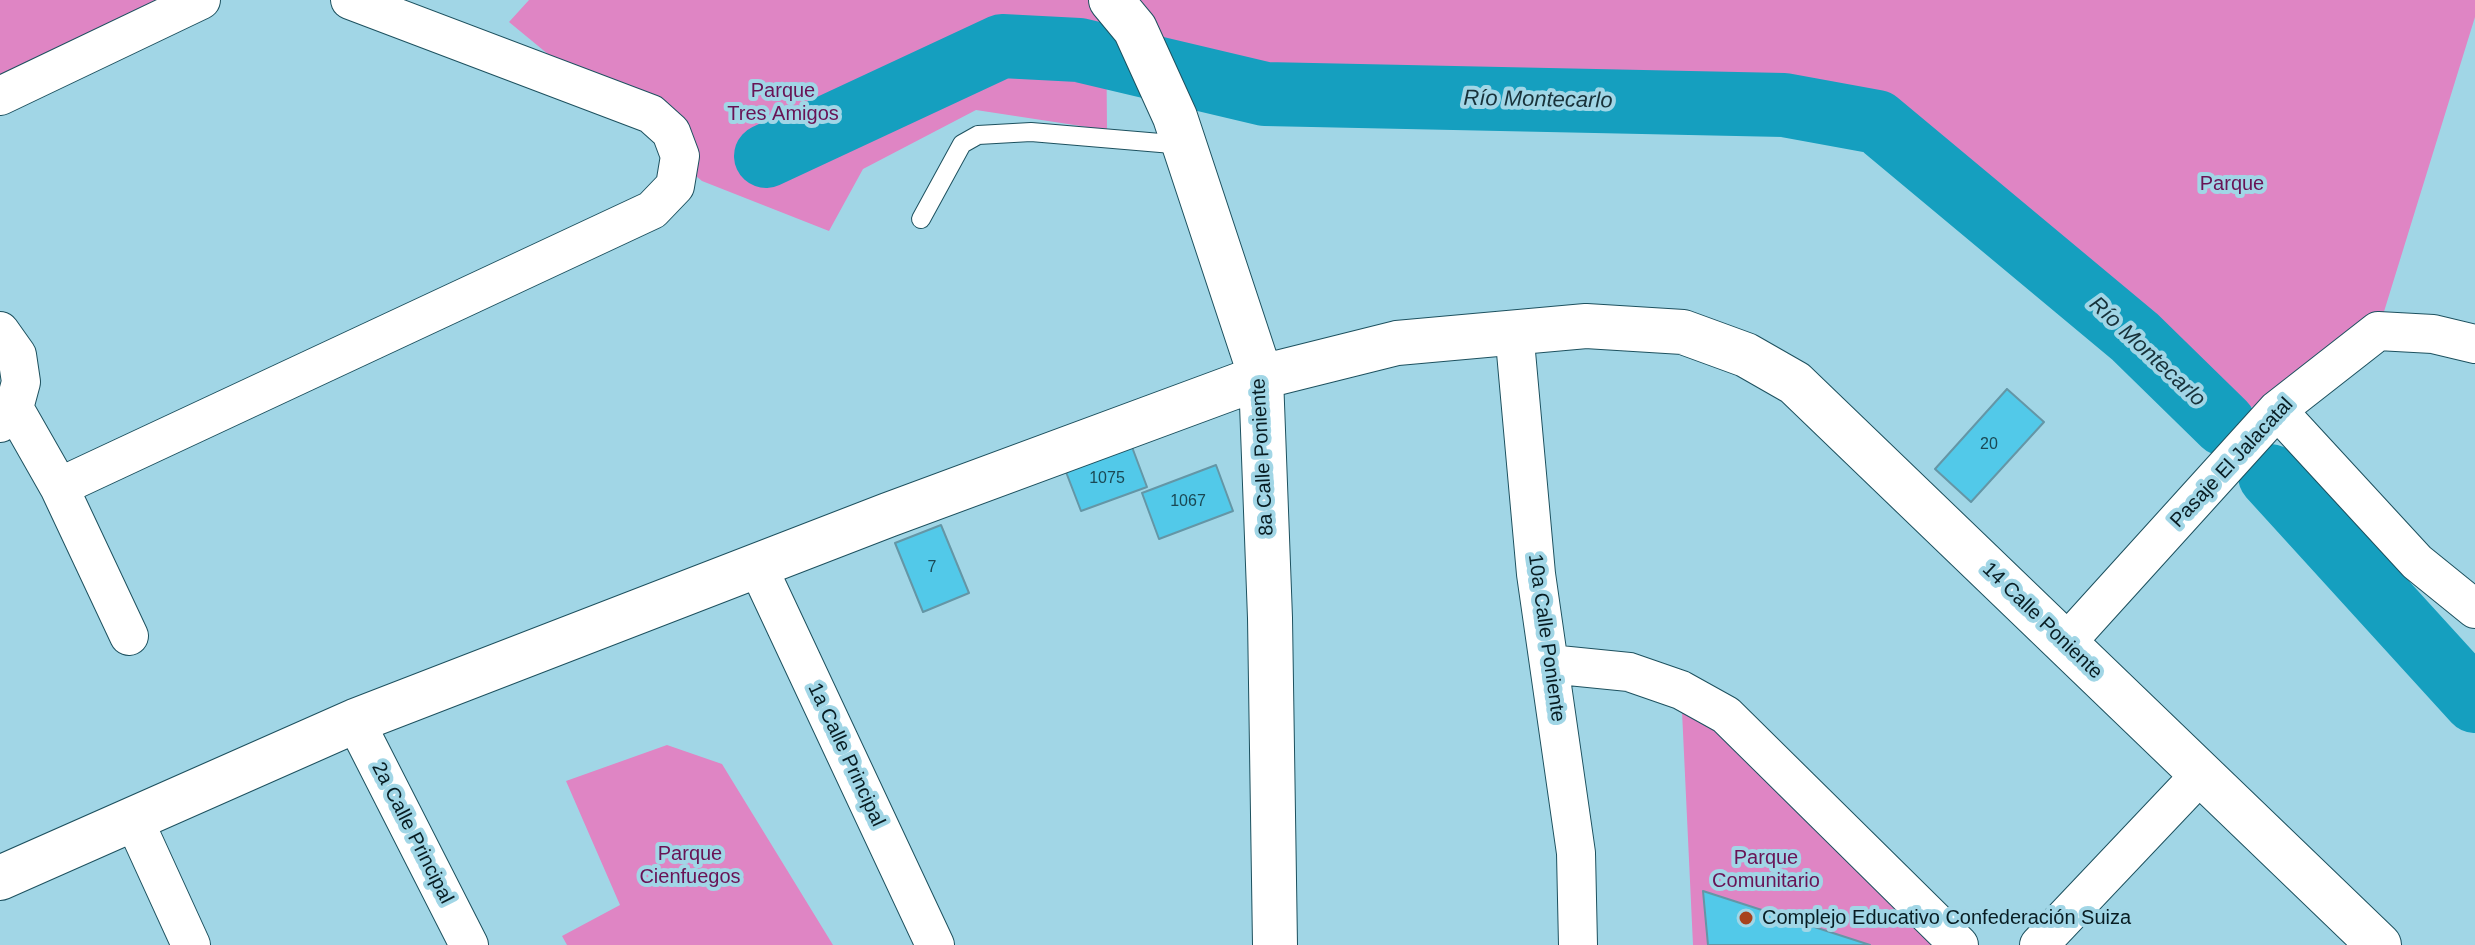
<!DOCTYPE html>
<html>
<head>
<meta charset="utf-8">
<style>
	body { margin:0 }
	canvas { display:block; background:#a1d6e6 }
</style>
</head>
<body>
<canvas width="2475" height="945"></canvas>
<script>
const c = document.querySelector('canvas').getContext('2d');
c.lineJoin = 'round';
function paint(path, color) {
  c.fillStyle = color;
  c.fill(path, 'evenodd');
}
function poly(rows) {
  const path = new Path2D();
  for (const r of rows) {
    path.moveTo(r[0], r[1]);
    for (let i = 2; i < r.length; i += 2) path.lineTo(r[i], r[i + 1]);
  }
  return path;
}
function stroke(path, color, width, dash) {
  c.strokeStyle = color;
  c.lineWidth = width;
  c.lineCap = dash ? 'butt' : 'round';
  c.setLineDash(dash || []);
  c.stroke(path);
}
function label(font, color, halo, rows, align = 'center') {
  c.font = font + ' Helvetica,sans-serif';
  c.lineWidth = 8;
  c.setLineDash([]);
  c.textBaseline = 'middle';
  c.strokeStyle = halo;
  c.fillStyle = color;
  for (const [text, x, y, turn = 0] of rows) {
    c.save();
    c.translate(x, y);
    c.rotate((+turn || 0) * Math.PI / 180);
    c.textAlign = isNaN(turn) ? turn : align;
    if (halo) c.strokeText(text, 0, 0);
    c.fillText(text, 0, 0);
    c.restore();
  }
}
const green = poly([
	[0,0,201,0,0,96],
	[529,0,2475,0,2475,17,2378,331,2224,424,2033,252,1877,122,1574,103,1265,94,1135,29,1106,7,1107,130,976,110,863,169,829,231,702,181,509,22],
	[1681,690,1955,945,1693,945],
	[667,745,722,764,833,945,567,945,562,936,620,905,566,781]
]);
const river = poly([
	[766,156,1002,46,1079,50,1265,94,1784,105,1877,122,2135,337,2224,424],
	[2270,476,2475,701]
]);
const building = poly([
	[2007,389,2044,422,1971,502,1935,469,2007,389],
	[1132,447,1147,487,1081,511,1066,472,1132,447],
	[1216,465,1233,511,1159,539,1142,493,1216,465],
	[941,525,969,593,923,612,895,543,941,525],
	[1703,891,1870,945,1708,945,1703,891]
]);
const service = poly([
	[921,219,962,144,978,135,1031,132,1184,145]
]);
const minor = poly([
	[0,96,201,0],
	[1514,330,1536,574,1576,853,1578,945],
	[0,331,17,355,21,382,14,408,0,423],
	[14,408,59,487,129,636],
	[2277,410,2417,562,2475,609],
	[59,487,652,210,675,186,680,156,671,132,651,114,350,0],
	[757,565,935,945],
	[2065,644,2277,410,2378,331,2433,334,2475,344],
	[1549,664,1629,672,1681,690,1726,715,1959,945],
	[355,721,469,945],
	[133,818,191,945],
	[2039,945,2201,774]
]);
const tertiary = poly([
	[1111,0,1135,29,1175,117,1261,377,1270,618,1275,945],
	[0,878,355,721,888,515,1261,377,1397,343,1586,326,1683,332,1746,355,1795,383,2379,945]
]);
const markers = [
	[1746,918,8,"#a8421c"]
];
const numberNames = [
	["20",1989,445],
	["1075",1107,479],
	["1067",1188,502],
	["7",932,568]
];
const parkNames = [
	["Parque",783,91],
	["Tres Amigos",783,114],
	["Parque",2232,184],
	["Parque",690,854],
	["Cienfuegos",690,877],
	["Parque",1766,858],
	["Comunitario",1766,881]
];
const streetNames = [
	["8a Calle Poniente",1263,457,-93],
	["Pasaje El Jalacatal",2232,463,-47],
	["14 Calle Poniente",2042,621,44],
	["10a Calle Poniente",1546,638,82],
	["1a Calle Principal",846,755,65],
	["2a Calle Principal",412,833,63]
];
const poiNames = [
	["Complejo Educativo Confederación Suiza",1762,918]
];
const waterNames = [
	["Río Montecarlo",1538,100,1],
	["Río Montecarlo",2147,352,43]
];
paint(green, '#df85c4');
stroke(river, '#159fbf', 64);
paint(building, '#52c9e9');
stroke(building, '#6496a6', 2);
stroke(service, '#1d515f', 20);
stroke(minor, '#1d515f', 40);
stroke(tertiary, '#1d515f', 46);
stroke(service, '#fff', 18);
stroke(minor, '#fff', 38);
stroke(tertiary, '#fff', 44);
for (const [x, y, r, color] of markers) {
  const dot = new Path2D();
  dot.arc(x, y, r, 0, 2 * Math.PI);
  c.fillStyle = color;
  c.fill(dot);
  stroke(dot, '#a1d6e6', 3);
}
label('16px', '#1a4854', null, numberNames);
label('20px', '#691355', '#a1d6e6', parkNames);
label('20px', '#081d23', '#a1d6e6', streetNames);
label('20px', '#081d23', '#a1d6e6', poiNames, 'left');
label('italic 22px', '#18323a', '#a1d6e6', waterNames);
</script>
</body>
</html>
